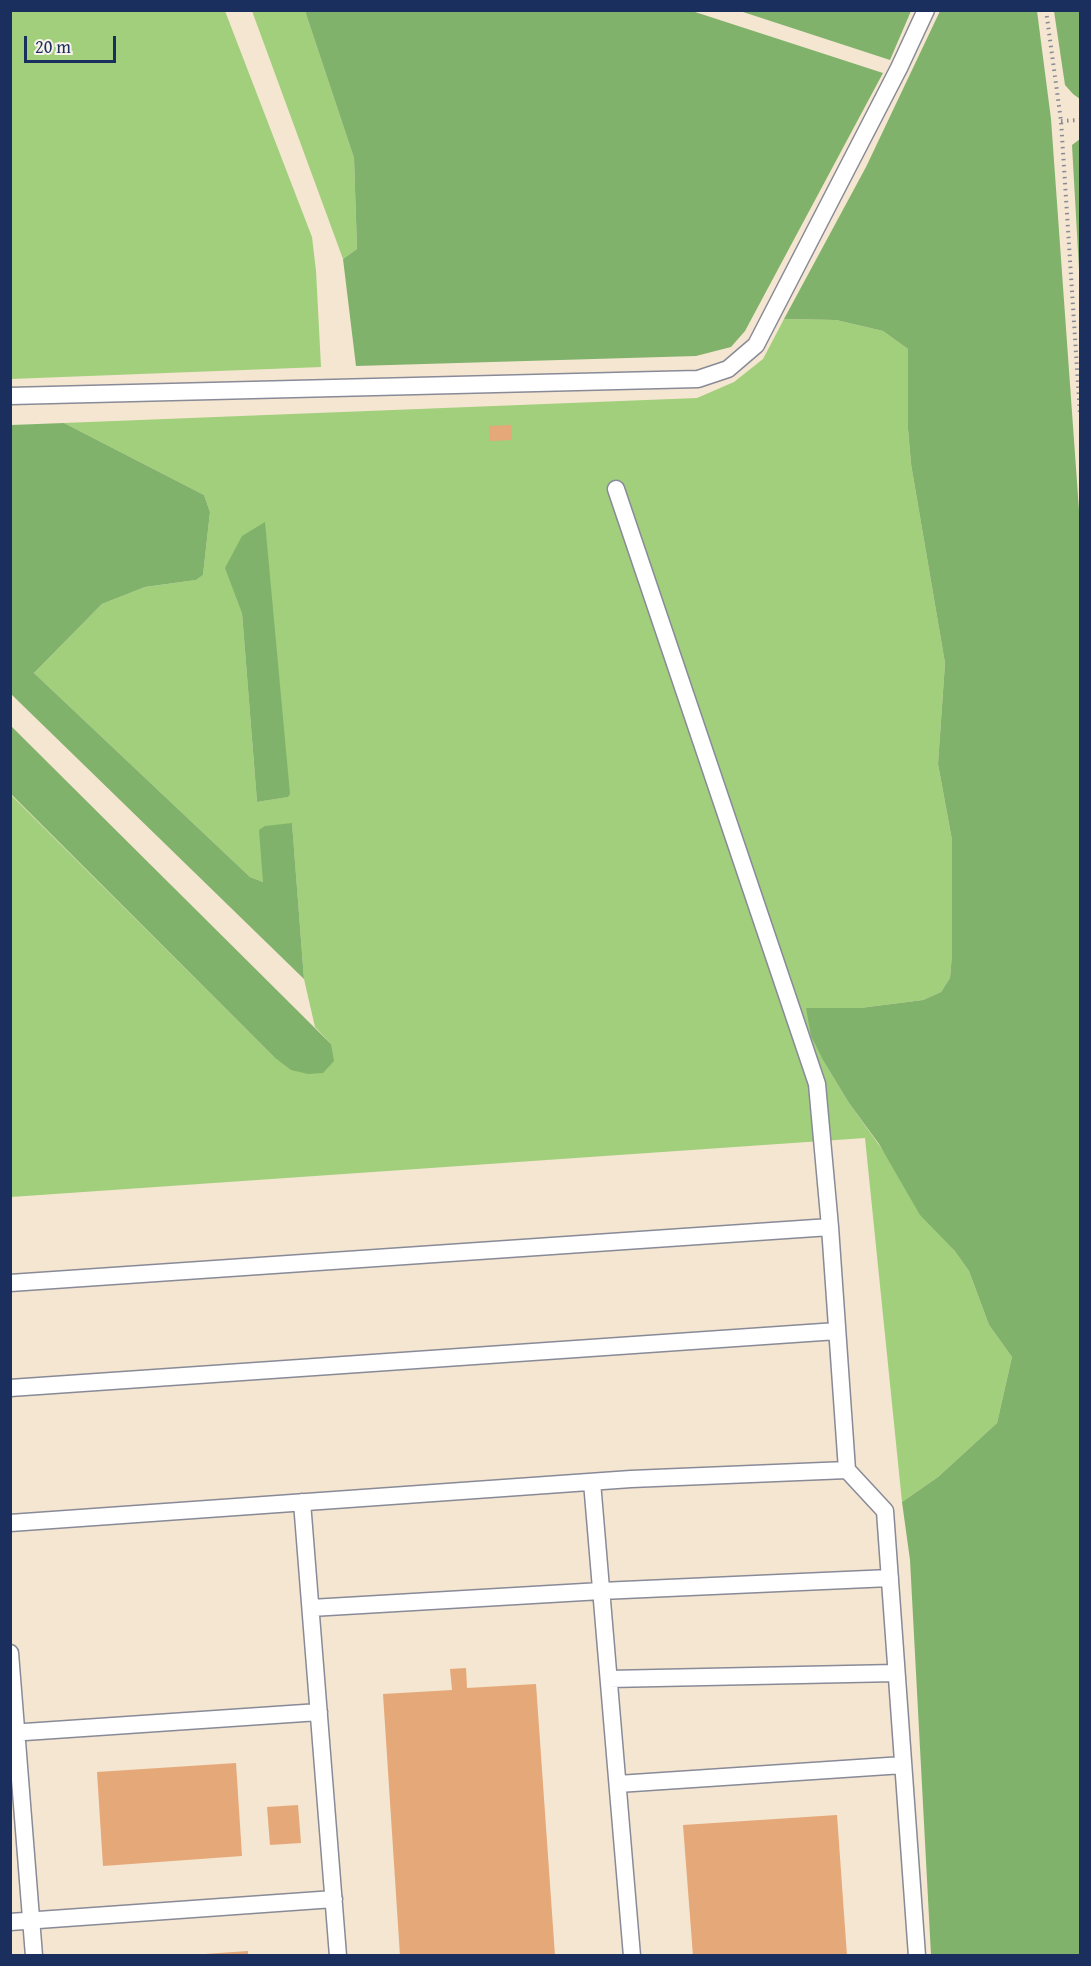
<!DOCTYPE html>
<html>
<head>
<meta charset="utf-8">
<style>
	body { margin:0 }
	#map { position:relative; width:1091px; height:1966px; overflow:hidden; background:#f4e6d0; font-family:"Gentium Book Plus",serif }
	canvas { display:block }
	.frame { position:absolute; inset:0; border:12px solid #1b2f5e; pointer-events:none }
	.scale { position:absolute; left:24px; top:36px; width:92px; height:27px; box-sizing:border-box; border:3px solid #1b2f5e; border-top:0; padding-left:8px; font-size:18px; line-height:21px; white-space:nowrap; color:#1b2f5e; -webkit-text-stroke:4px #f7f3e8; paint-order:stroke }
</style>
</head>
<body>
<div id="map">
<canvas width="1091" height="1966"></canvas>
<div class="frame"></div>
<div class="scale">20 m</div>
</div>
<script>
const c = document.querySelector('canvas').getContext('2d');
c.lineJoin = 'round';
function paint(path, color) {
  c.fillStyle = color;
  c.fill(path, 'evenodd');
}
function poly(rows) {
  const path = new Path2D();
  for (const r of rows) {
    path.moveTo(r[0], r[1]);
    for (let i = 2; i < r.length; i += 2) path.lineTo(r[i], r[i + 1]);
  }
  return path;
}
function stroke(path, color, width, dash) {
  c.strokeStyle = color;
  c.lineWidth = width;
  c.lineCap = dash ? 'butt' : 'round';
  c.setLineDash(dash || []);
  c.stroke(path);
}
const green = poly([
	[10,11,225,11,312,237,316,271,321,367,11,379],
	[252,11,305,11,354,158,357,249,343,259],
	[784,319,836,320,883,331,908,349,908,429,911,464,945,663,938,764,952,840,952,954,950,978,941,992,923,1000,860,1008,806,1008,824,1062,849,1103,969,1271,989,1325,1012,1357,997,1423,938,1477,902,1502,865,1138,11,1197,10,794,274,1057,331,1044,315,1027,304,979,292,824,263,882,250,877,34,673,102,604,145,587,196,580,203,575,210,512,204,495,64,423,697,398,734,382,763,359],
	[242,613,287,797,257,802]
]);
const forest = poly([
	[305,11,692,11,883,73,745,331,731,347,696,356,356,366,343,259,357,249,354,158],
	[740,11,911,10,911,11,890,60],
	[940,11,1037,11,1051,119,1080,524,1080,1955,931,1955,910,1560,902,1502,938,1477,997,1423,1012,1357,989,1325,969,1271,954,1250,920,1215,879,1144,849,1103,824,1062,811,1036,806,1008,860,1008,923,1000,941,992,950,978,952,954,952,840,938,764,945,663,911,464,908,429,908,349,883,331,836,320,784,319,866,167],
	[1054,11,1080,11,1080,99,1073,94,1065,85],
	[1080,139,1080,287,1072,145],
	[64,423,204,495,210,512,203,575,196,580,145,587,102,604,34,673,250,877,263,882,259,830,265,826,292,823,304,979,11,694,11,425],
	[265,522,290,794,288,797,257,802,242,613,225,568,242,536],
	[10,725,331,1044,334,1061,323,1073,308,1074,291,1070,274,1057,11,794]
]);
const building = poly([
	[511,425,512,440,490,441,489,426],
	[466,1668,467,1688,536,1684,555,1956,400,1956,383,1694,452,1690,450,1669],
	[236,1763,242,1856,103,1866,97,1772],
	[298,1805,301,1843,270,1845,267,1807],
	[837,1815,847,1956,693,1956,683,1825],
	[248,1951,248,1956,205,1956,205,1954]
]);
const path = poly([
	[1046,10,1061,121,1080,415],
	[1061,121,1080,120]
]);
const service = poly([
	[10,396,698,379,728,369,756,345,899,68,926,10],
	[616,489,817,1084,830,1227],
	[10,1283,830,1227,847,1470],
	[10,1388,837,1331],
	[592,1482,632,1956],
	[302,1502,338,1956],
	[10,1523,631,1479,847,1470,885,1511,917,1956],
	[311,1608,601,1591,890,1578],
	[10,1653,34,1956],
	[609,1679,896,1673],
	[10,1733,319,1712],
	[618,1784,903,1765],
	[10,1922,334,1899]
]);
paint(green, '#a1cf7c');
paint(forest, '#80b26c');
paint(building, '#e5a879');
stroke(service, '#888a97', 19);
stroke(path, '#888a97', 4, [1.5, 4.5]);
stroke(service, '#fff', 16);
</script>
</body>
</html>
